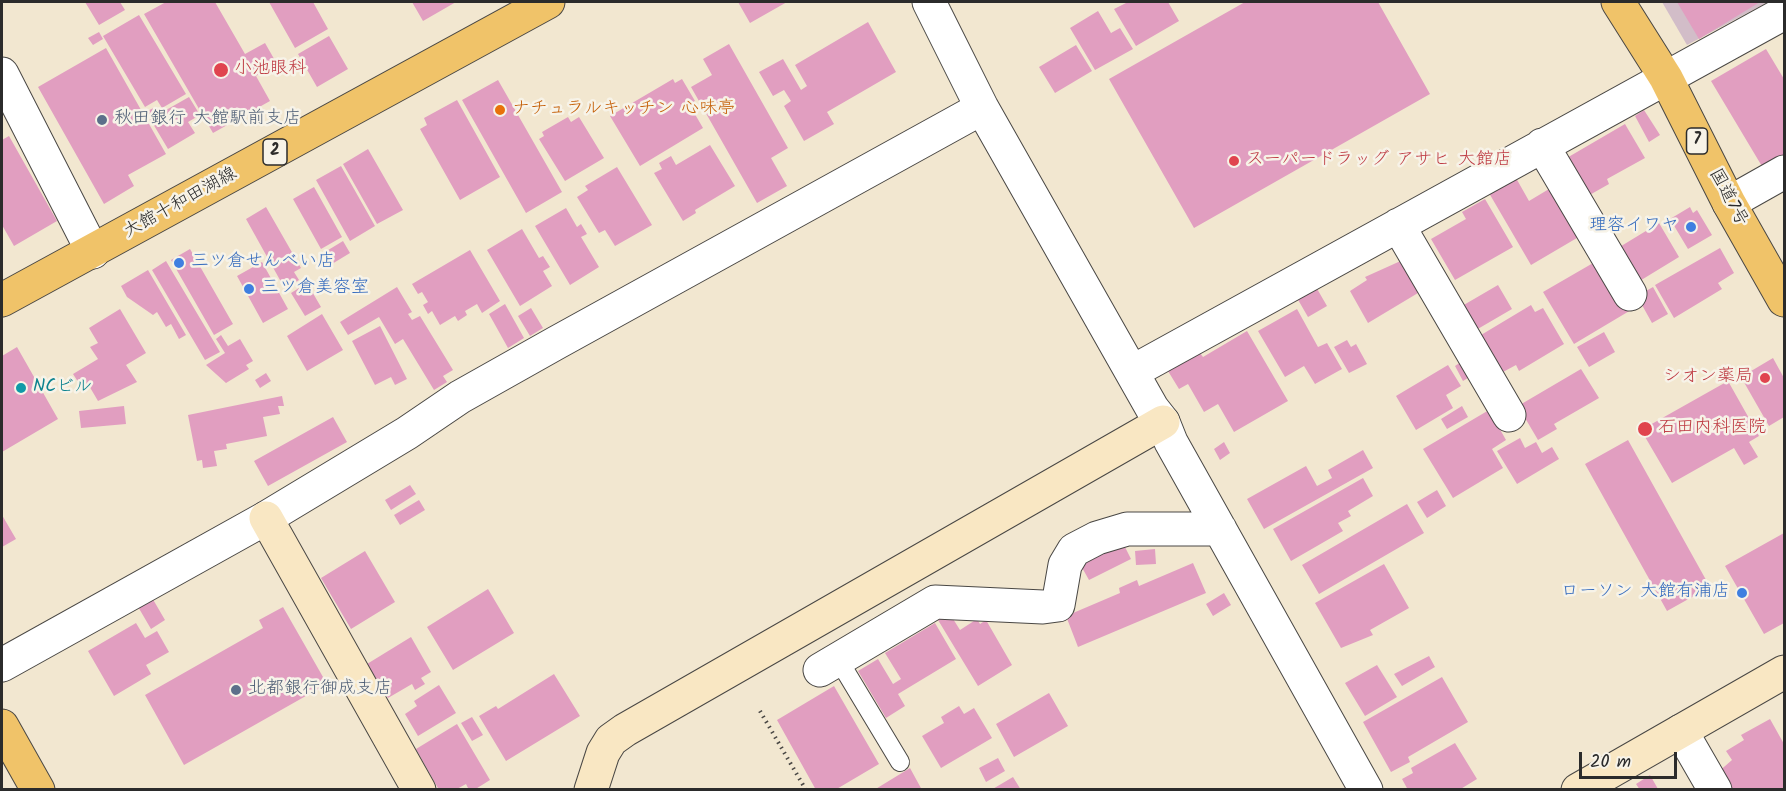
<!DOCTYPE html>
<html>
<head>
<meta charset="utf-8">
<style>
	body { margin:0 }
	#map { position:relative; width:1786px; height:791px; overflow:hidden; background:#f2e7d0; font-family:Kalam,sans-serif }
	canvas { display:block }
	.frame { position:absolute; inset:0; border:3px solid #2b2b2b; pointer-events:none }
	.scale { position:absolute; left:1579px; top:752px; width:98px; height:27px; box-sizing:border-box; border:3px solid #2b2b2b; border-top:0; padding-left:8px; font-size:18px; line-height:21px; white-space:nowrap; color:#2b2b2b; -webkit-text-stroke:4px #f7f3e8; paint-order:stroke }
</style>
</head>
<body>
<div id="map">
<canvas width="1786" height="791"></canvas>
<div class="frame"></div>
<div class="scale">20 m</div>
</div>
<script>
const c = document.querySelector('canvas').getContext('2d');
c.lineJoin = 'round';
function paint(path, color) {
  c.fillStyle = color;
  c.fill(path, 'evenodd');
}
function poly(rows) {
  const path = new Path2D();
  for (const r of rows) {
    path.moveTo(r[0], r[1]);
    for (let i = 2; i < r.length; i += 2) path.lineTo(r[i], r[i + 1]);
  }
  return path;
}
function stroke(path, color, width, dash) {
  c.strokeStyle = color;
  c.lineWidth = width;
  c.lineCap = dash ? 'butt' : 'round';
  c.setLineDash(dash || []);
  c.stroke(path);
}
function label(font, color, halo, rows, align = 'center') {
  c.font = font + ' Kalam,"Klee One",sans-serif';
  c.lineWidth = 5;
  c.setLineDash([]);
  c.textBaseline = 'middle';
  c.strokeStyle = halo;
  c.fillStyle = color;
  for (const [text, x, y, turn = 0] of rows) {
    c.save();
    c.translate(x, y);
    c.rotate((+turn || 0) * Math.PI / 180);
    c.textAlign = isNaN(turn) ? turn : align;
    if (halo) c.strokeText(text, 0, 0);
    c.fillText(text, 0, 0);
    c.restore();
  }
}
const industrial = poly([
	[1662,2,1768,2,1687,45]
]);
const building = poly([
	[85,2,120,2,125,10,99,25],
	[166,2,215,2,245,54,265,43,277,64,256,76,270,101,213,133,144,14],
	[269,2,313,2,328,29,295,48],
	[412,2,456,2,423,21],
	[738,2,787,2,750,23],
	[1128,2,1168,2,1179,21,1136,46,1114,9],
	[1245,2,1378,2,1430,94,1194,228,1109,79],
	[1677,2,1760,2,1699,39],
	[1098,11,1111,33,1120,28,1133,49,1095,70,1070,28],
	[139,15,186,94,162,108,157,100,145,107,103,36],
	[868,22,896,72,827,112,834,124,804,141,784,106,791,101,784,90,773,96,759,72,783,59,801,90,807,86,795,65],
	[99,32,103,39,93,45,88,38],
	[329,36,348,69,317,87,298,54],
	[729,44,788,148,771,158,787,186,757,203,691,87,712,75,703,59],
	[1076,45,1092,71,1055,93,1039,67],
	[106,48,166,154,128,175,134,186,104,204,38,87],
	[1766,49,1784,79,1784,155,1763,168,1711,81],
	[673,79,675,83,682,79,695,101,689,104,703,128,640,166,610,116],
	[498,80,562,192,526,213,462,100],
	[189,97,200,115,188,122,195,133,168,149,146,112,155,107,159,114],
	[457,100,500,177,460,200,420,129,427,125,424,118],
	[1644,110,1660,135,1649,142,1635,116],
	[568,117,571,122,579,117,604,158,565,181,539,139,544,136,542,132],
	[1625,124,1645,158,1607,179,1609,184,1586,197,1565,159],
	[9,136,57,221,14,246,2,225,2,140],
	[710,145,735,186,695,210,696,213,683,221,654,173,662,169,659,163,671,156,676,165],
	[368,149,403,210,377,224,343,164],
	[341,166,375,226,350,241,316,180],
	[617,167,652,225,615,246,605,230,599,233,577,197,588,190,585,186],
	[1516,178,1529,201,1554,186,1582,235,1531,265,1489,193],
	[314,187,342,237,321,249,293,199],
	[1485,199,1513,247,1455,280,1431,239,1466,219,1462,212],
	[266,207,301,268,294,272,299,280,285,289,246,219],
	[1690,207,1693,213,1697,210,1712,235,1688,249,1670,219],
	[566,208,577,227,581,224,587,234,581,237,599,267,570,285,535,226],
	[1659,223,1679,257,1638,282,1618,248],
	[522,229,539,258,543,256,550,267,543,271,552,286,520,306,487,250],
	[343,241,350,253,327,267,320,255],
	[1720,248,1734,273,1718,283,1722,289,1674,318,1655,285],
	[190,249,233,324,214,335,171,260],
	[470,250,500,301,482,313,477,304,465,311,467,315,458,321,455,316,440,325,432,311,428,314,423,305,428,302,422,292,418,294,412,284],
	[1405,259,1423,290,1368,323,1350,291,1367,280,1365,277],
	[1600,259,1631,310,1574,344,1543,292],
	[166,261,220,352,205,360,152,270],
	[262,262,288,309,263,323,237,276],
	[148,270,186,335,179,339,171,324,166,327,157,312,153,315,127,297,121,286],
	[307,283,321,307,305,316,291,293],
	[1498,285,1512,309,1476,330,1462,306],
	[397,287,412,312,408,314,412,320,420,316,453,370,443,376,447,382,434,390,403,339,395,344,379,317,348,335,340,322],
	[1316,287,1327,306,1308,317,1297,298],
	[1653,287,1668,314,1652,323,1637,296],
	[505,304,524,338,508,348,489,314],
	[1531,305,1535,312,1543,308,1564,344,1519,371,1516,365,1503,372,1481,335],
	[531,308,543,328,530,336,518,316],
	[120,309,146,353,126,365,137,382,98,401,88,384,82,388,73,374,98,359,90,347,98,343,89,328],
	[1297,309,1318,347,1327,343,1342,369,1315,384,1304,366,1285,377,1258,331],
	[322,314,343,350,307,371,287,336],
	[380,326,407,379,395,385,391,377,375,385,352,341],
	[1247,331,1288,401,1234,432,1218,404,1204,412,1188,384,1179,389,1168,371,1200,353,1203,357],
	[1604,332,1615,352,1589,367,1577,347],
	[221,335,228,346,240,339,253,361,246,365,249,369,226,383,206,365,225,353,216,339],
	[1347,340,1351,347,1356,344,1367,364,1349,373,1334,347],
	[17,347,58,419,2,452,2,356],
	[1467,358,1476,373,1463,381,1455,366],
	[1773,358,1784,378,1784,417,1769,426,1741,377],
	[1448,365,1461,386,1446,395,1453,408,1416,430,1396,396],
	[1581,369,1599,398,1554,424,1557,429,1538,440,1518,406],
	[266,373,271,381,260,388,255,380],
	[1728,381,1759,436,1749,442,1758,457,1744,465,1734,448,1672,483,1641,430],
	[282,396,284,406,278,406,280,414,263,417,267,436,226,444,227,449,214,451,217,466,203,468,202,460,197,461,188,415],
	[124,406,126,424,81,428,79,411],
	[1462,406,1468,417,1447,429,1441,419],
	[1489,410,1506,440,1492,449,1503,468,1453,498,1423,449],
	[333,417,347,442,268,486,254,461],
	[1520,438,1525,448,1536,442,1542,453,1552,447,1559,459,1517,484,1497,451],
	[1628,440,1710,587,1667,611,1585,464],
	[1224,442,1230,453,1220,460,1214,449],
	[1363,450,1373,468,1264,529,1247,499,1306,466,1317,486,1332,478,1328,470],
	[1363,478,1373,496,1348,511,1351,516,1338,523,1343,531,1291,561,1273,529],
	[410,485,416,494,391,510,385,500],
	[1437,490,1446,506,1427,518,1417,502],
	[419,500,425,510,400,525,394,515],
	[1407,504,1424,533,1319,594,1302,565],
	[2,515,16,539,2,547],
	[1784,533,1784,623,1764,634,1725,566],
	[1123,543,1131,559,1089,580,1080,564],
	[1155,549,1156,564,1136,565,1135,551],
	[365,551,395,602,351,629,321,578],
	[1193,563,1206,593,1078,647,1066,616,1120,593,1119,588,1137,580,1139,586],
	[1384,564,1409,608,1370,630,1373,635,1341,648,1315,603],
	[488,589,514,633,453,670,427,627],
	[1224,593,1231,605,1213,616,1206,604],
	[151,596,165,620,151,629,137,605],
	[283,607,327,684,184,765,145,695,263,628,259,620],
	[950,614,960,630,977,619,980,624,986,620,1012,665,978,686,938,620],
	[136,623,145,638,157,631,169,652,146,665,151,674,114,696,88,651],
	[935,623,956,659,898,694,905,706,886,718,858,671,878,659,893,684,901,679,885,653],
	[411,637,431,672,421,678,425,684,415,690,412,684,388,698,367,664],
	[1429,656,1435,667,1402,686,1394,674],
	[1377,665,1397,697,1365,716,1345,683],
	[554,674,580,716,506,761,479,716,496,706,498,709],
	[1442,677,1468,722,1408,757,1410,762,1391,772,1363,722],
	[439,685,456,713,418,736,405,714,417,706,414,701],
	[834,686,879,764,835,790,816,790,777,720],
	[1049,693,1068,726,1014,757,996,724],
	[959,706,964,714,974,708,992,738,941,768,922,736,944,723,941,717],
	[472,717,483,735,472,741,461,723],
	[1770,719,1784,744,1784,790,1726,790,1717,773,1732,760,1726,751,1744,740,1741,735],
	[457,724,490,780,474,790,469,790,466,784,455,790,439,790,416,749],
	[1455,743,1477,779,1459,790,1408,790,1402,779,1413,773,1411,768],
	[998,758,1005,771,986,782,979,768],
	[910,768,922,790,874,790],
	[1650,775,1658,789,1640,790,1636,784],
	[1013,777,1021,790,991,790]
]);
const path = poly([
	[760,711,806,790]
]);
const lane = poly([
	[838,659,900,762]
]);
const street = poly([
	[929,2,982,108,1152,408,1163,422,1171,442,1366,790],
	[2,74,93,252],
	[1542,145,1630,294],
	[1729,203,1784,172],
	[1398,225,1509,415],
	[1132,372,1784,13],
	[2,665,266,518,407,433,460,397,556,343,982,108],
	[820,670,935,602,1043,607,1058,605,1065,565,1074,550,1097,538,1127,529,1220,529],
	[1681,731,1715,790]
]);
const secondary = poly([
	[266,518,419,790],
	[591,790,603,753,611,740,625,730,1163,422],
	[1578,790,1784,672]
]);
const primary = poly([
	[2,300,548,2],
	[2,726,38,790]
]);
const highway = poly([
	[1618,2,1666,78,1729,203,1784,300]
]);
const markers = [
	[221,70,8,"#e0444e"],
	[500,110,6,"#e8710a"],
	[102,120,6,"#5c6f8a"],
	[1234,161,6,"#e0444e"],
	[1691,227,6,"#3f7fe0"],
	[179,263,6,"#3f7fe0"],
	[249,289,6,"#3f7fe0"],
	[1765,378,6,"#e0444e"],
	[21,388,6,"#0f9aa8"],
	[1645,429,8,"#e0444e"],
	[1742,593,6,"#3f7fe0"],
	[236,690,6,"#5c6f8a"]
];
const shields = [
	[1697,141,21],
	[275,152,24]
];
const shieldNames = [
	["7",1697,141],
	["2",275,152]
];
const healthNames = [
	["小池眼科",234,70],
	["スーパードラッグ アサヒ 大館店",1246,161],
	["シオン薬局",1753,378,"right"],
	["石田内科医院",1658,429]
];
const foodNames = [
	["ナチュラルキッチン 心味亭",512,110]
];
const serviceNames = [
	["秋田銀行 大館駅前支店",114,120],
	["北都銀行御成支店",248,690]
];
const streetNames = [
	["国道7号",1727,198,62],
	["大館十和田湖線",181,204,-29]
];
const shopNames = [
	["理容イワヤ",1679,227],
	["三ツ倉せんべい店",191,263,"left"],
	["三ツ倉美容室",261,289,"left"],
	["ローソン 大館有浦店",1730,593]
];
const cultureNames = [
	["NCビル",33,388]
];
paint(industrial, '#d2bdc8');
paint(building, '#e19ec0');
stroke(lane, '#494744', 20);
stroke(street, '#494744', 35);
stroke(secondary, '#494744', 35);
stroke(primary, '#494744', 35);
stroke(highway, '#494744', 35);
stroke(path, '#494744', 4, [1.5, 4.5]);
stroke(lane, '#fff', 18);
stroke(street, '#fff', 33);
stroke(secondary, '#f9e7c3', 33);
stroke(primary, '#f0c369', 33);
stroke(highway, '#f0c369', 33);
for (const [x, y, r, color] of markers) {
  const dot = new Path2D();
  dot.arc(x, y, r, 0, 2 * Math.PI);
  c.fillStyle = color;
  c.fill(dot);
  stroke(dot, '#f7f3e8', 2);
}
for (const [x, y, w] of shields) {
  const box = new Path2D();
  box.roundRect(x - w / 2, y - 13, w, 26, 4.5);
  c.fillStyle = '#f7f3e8';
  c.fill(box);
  stroke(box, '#2b2b2b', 1.5);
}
label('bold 16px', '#2b2b2b', null, shieldNames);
label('18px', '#be3a42', '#f7f3e8', healthNames, 'left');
label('18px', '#c56008', '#f7f3e8', foodNames, 'left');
label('18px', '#4e5e75', '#f7f3e8', serviceNames, 'left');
label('18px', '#2b2b2b', '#f7f3e8', streetNames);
label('18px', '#366cbe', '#f7f3e8', shopNames, 'right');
label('18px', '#0d838f', '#f7f3e8', cultureNames, 'left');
</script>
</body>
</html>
